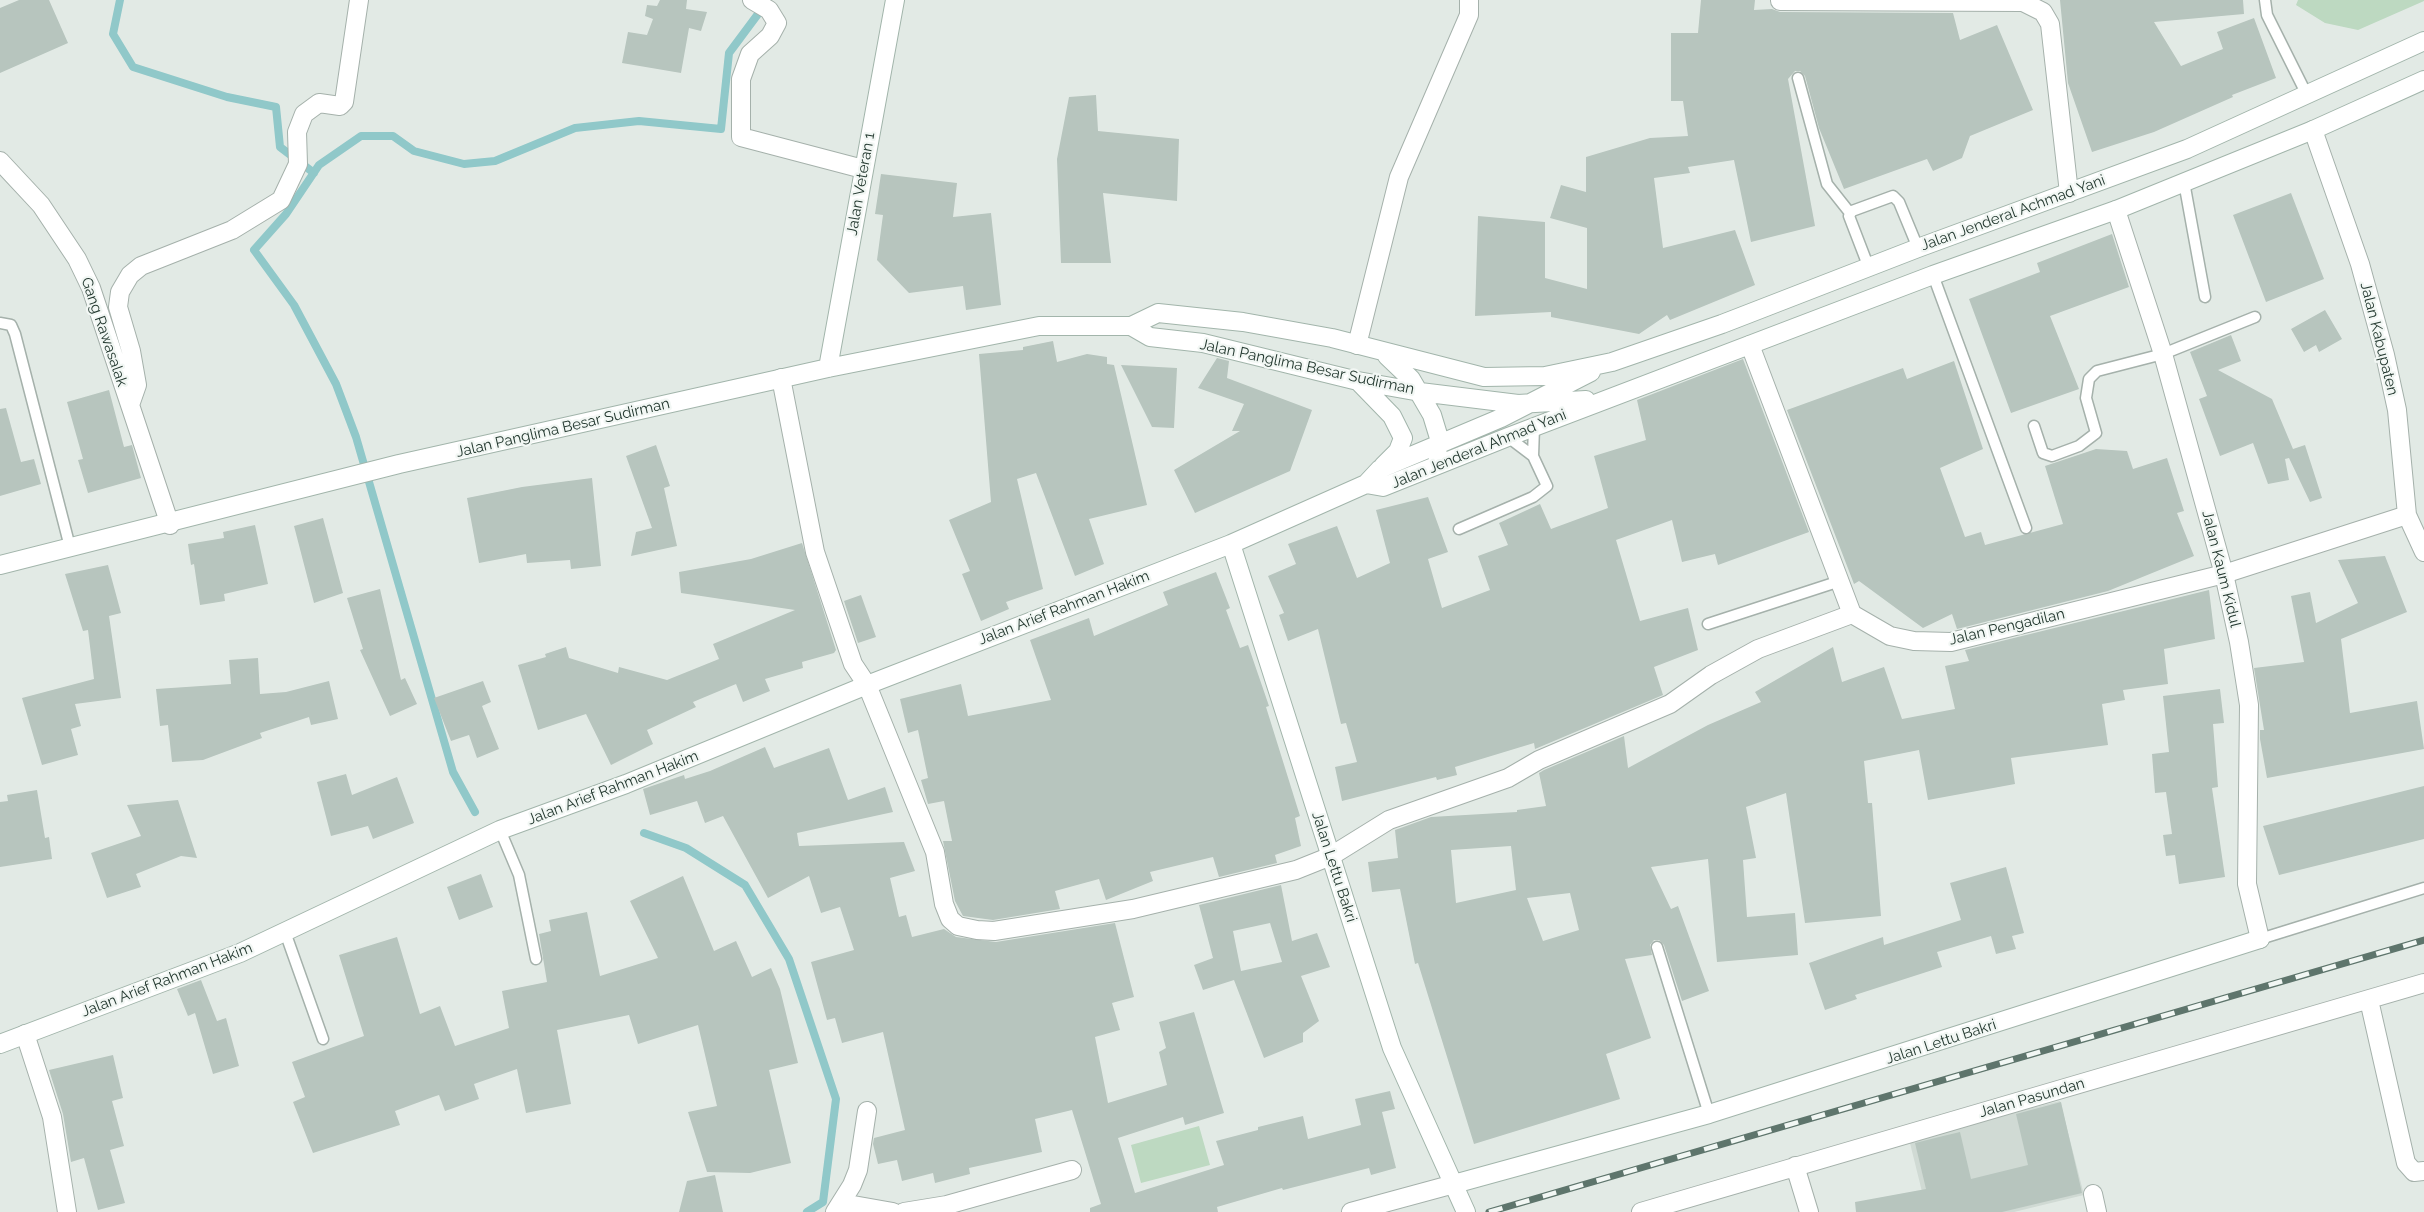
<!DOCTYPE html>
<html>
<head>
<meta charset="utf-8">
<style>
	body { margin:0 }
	canvas { display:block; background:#e2eae5 }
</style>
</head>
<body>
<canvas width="2424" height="1212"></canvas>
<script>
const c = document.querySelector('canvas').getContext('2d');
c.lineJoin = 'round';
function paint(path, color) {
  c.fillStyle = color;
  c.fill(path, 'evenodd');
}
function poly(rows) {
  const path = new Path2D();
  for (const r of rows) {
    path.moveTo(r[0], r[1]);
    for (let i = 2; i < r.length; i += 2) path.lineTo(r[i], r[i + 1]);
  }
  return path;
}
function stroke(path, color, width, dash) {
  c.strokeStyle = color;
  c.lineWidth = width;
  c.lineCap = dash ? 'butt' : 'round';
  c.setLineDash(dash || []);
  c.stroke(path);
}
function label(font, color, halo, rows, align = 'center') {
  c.font = font + ' Raleway,sans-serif';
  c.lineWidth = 4.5;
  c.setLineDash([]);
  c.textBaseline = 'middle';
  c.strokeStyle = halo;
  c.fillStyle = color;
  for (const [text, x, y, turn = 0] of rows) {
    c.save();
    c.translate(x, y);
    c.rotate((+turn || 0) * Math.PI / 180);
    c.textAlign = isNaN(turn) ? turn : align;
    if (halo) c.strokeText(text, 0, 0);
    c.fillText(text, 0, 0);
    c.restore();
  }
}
const built = poly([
	[2060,1101,2084,1195,2014,1212,1927,1212,1909,1139]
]);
const green = poly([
	[2298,0,2424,0,2424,1,2358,30,2325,23,2296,5],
	[1199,1126,1210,1165,1141,1183,1131,1145]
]);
const stream = poly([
	[120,0,113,34,133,67,227,97,276,107,280,147,314,173],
	[475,812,453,772,356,437,336,384,294,305,254,250,286,214,319,165,361,136,393,136,414,151,464,164,495,161,575,128,639,121,721,129,729,53,764,6],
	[644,833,686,848,745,885,789,959,836,1099,823,1202,807,1212]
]);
const building = poly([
	[19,0,49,0,68,43,0,73,0,8],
	[660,0,687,0,686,9,707,12,701,31,689,28,681,73,622,63,628,32,647,35,653,19,645,16,647,5,657,6],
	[1701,0,1755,0,1754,10,1772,9,1780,12,1953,13,1960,40,1997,25,2033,110,1970,136,1962,158,1933,171,1927,159,1844,189,1819,128,1805,76,1800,71,1795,71,1788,79,1815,226,1751,242,1734,160,1688,167,1690,173,1654,178,1663,248,1735,230,1755,285,1670,320,1667,315,1639,334,1551,317,1551,312,1475,316,1478,216,1545,222,1545,278,1587,289,1587,228,1550,218,1561,185,1586,192,1586,157,1650,138,1688,136,1683,101,1671,101,1671,33,1698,33],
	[2060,0,2243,0,2244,14,2154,22,2181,66,2223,49,2217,32,2254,18,2276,78,2232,95,2233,97,2154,132,2092,152,2068,83],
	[1096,95,1098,131,1179,139,1177,201,1103,193,1111,263,1061,263,1057,159,1069,97],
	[881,174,957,183,953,217,991,213,1001,305,966,310,963,286,909,293,877,260,883,215,875,214],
	[2291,193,2324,279,2266,302,2233,215],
	[2112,234,2129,287,2050,316,2079,389,2011,413,1969,299,2040,272,2037,263],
	[2325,310,2342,339,2319,352,2316,345,2304,352,2291,329],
	[2231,335,2241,361,2218,370,2272,399,2293,449,2305,445,2322,498,2310,502,2289,458,2285,459,2289,480,2268,484,2253,443,2220,456,2199,399,2207,396,2190,352],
	[1053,341,1057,362,1087,354,1107,357,1107,364,1114,365,1147,505,1089,519,1104,564,1075,576,1036,473,1017,479,1043,589,1006,602,1009,609,981,621,962,574,970,571,949,520,991,502,979,354,1023,350,1023,347],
	[1217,358,1229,361,1227,378,1312,410,1290,471,1195,513,1174,470,1240,431,1232,431,1244,404,1198,388],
	[1743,359,1809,532,1718,565,1715,554,1682,562,1672,520,1616,540,1640,621,1688,608,1698,650,1654,667,1663,695,1535,749,1534,743,1455,767,1457,775,1437,780,1436,777,1342,801,1335,767,1357,762,1346,723,1341,724,1318,629,1288,641,1279,615,1284,613,1268,576,1296,564,1288,544,1337,526,1357,578,1390,563,1376,510,1428,497,1448,552,1428,559,1442,608,1490,590,1478,556,1508,545,1499,523,1540,504,1551,529,1608,508,1594,456,1646,440,1637,400],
	[1954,361,1983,449,1940,468,1965,537,1981,532,1985,545,2063,524,2045,466,2096,449,2127,451,2133,469,2167,458,2184,511,2177,513,2194,556,2108,591,1957,629,1952,614,1923,628,1859,581,1854,584,1787,410,1903,368,1907,379],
	[1121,365,1177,368,1174,428,1152,427],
	[109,390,124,447,132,445,141,478,88,493,78,460,83,459,67,402],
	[6,408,21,462,34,459,41,484,0,496,0,409],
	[656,445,670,486,664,488,677,546,631,556,636,532,652,528,626,456],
	[592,478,601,566,571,569,570,560,527,563,526,554,479,563,467,498,522,487],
	[323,518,343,593,314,603,294,526],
	[255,525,268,584,224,594,225,601,200,605,194,564,191,565,188,544,224,538,223,532],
	[802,543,836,650,834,653,802,662,803,668,765,679,770,691,743,702,736,684,693,702,696,707,647,730,653,744,611,765,586,714,538,730,518,665,546,657,545,654,566,647,569,658,618,673,619,667,667,680,719,659,713,644,795,610,681,593,679,572,751,559],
	[2385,556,2407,612,2341,639,2350,713,2417,701,2424,749,2267,778,2260,739,2260,730,2264,730,2254,668,2304,662,2291,596,2310,592,2316,623,2358,603,2338,560],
	[108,565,121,613,109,616,121,698,75,704,81,726,71,729,78,755,42,765,22,698,94,679,88,630,83,631,65,574],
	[1216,572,1230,608,1226,610,1240,648,1248,645,1269,706,1266,707,1300,816,1295,818,1301,846,1275,855,1277,863,1219,877,1213,857,1150,872,1153,881,1106,900,1099,879,1055,891,1060,909,993,920,963,916,955,901,943,841,952,841,944,801,928,804,921,780,928,778,918,730,908,733,900,699,961,684,968,716,1051,700,1030,640,1089,618,1094,636,1168,605,1163,592],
	[380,589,401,680,405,678,417,704,390,716,360,650,363,649,347,598],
	[2209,590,2215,639,2164,649,2168,684,2123,690,2125,700,2102,704,2108,745,2011,758,2015,784,1928,800,1919,750,1864,761,1868,803,1872,803,1881,916,1805,923,1786,793,1746,807,1756,858,1743,860,1747,917,1795,913,1798,955,1717,962,1708,859,1651,867,1671,909,1678,906,1709,991,1682,1001,1664,945,1659,940,1654,940,1650,945,1652,955,1625,959,1651,1038,1606,1054,1620,1099,1474,1144,1418,963,1415,964,1400,889,1372,892,1368,862,1398,858,1395,830,1431,817,1517,812,1517,810,1546,806,1539,773,1544,770,1624,736,1628,768,1708,725,1761,702,1755,692,1833,647,1842,682,1884,667,1902,719,1955,709,1945,666,1969,661,1965,650],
	[1511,846,1516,890,1456,903,1451,850],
	[1570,893,1579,930,1543,941,1527,898],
	[861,595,876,637,858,643,844,601],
	[258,658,260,694,286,692,329,681,338,719,311,725,309,717,260,733,262,738,203,760,172,762,168,725,160,726,156,689,231,684,229,660],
	[483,681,491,702,482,706,499,749,477,758,469,735,451,741,434,698],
	[2220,689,2224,723,2213,724,2218,787,2212,788,2225,877,2179,884,2175,855,2166,856,2163,835,2172,834,2166,792,2155,793,2152,754,2169,752,2163,696],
	[765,747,774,768,829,748,848,800,885,787,893,812,797,833,799,846,904,842,915,871,890,878,899,917,906,915,912,937,944,929,956,937,996,942,1115,923,1134,997,1112,1003,1120,1030,1095,1037,1108,1103,1167,1085,1159,1052,1166,1048,1159,1022,1194,1012,1224,1113,1185,1125,1183,1117,1118,1138,1135,1193,1224,1165,1216,1141,1258,1130,1258,1127,1303,1116,1308,1139,1361,1125,1355,1099,1390,1091,1395,1109,1382,1112,1396,1168,1371,1175,1369,1168,1283,1190,1282,1188,1217,1207,1218,1212,1090,1212,1090,1208,1101,1204,1072,1110,1035,1119,1042,1152,969,1168,970,1174,935,1183,933,1173,902,1181,897,1160,878,1164,873,1144,874,1138,905,1130,883,1032,842,1043,835,1018,827,1020,811,962,854,950,840,907,821,913,809,876,768,898,723,816,705,823,697,801,650,815,643,789,684,775,685,779,710,771],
	[346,774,352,795,397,777,414,823,373,839,368,826,331,836,317,782],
	[2424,786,2424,839,2279,875,2263,826],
	[37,790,45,838,49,837,52,859,0,867,0,802,8,801,7,795],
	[178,800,197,858,181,856,136,874,141,887,107,898,91,853,141,836,127,805],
	[2006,867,2024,933,2012,936,2016,949,1996,954,1991,936,1937,952,1942,967,1855,995,1857,999,1825,1010,1809,963,1883,937,1884,945,1961,920,1950,883],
	[481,874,493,907,459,920,447,887],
	[683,876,714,951,736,941,752,977,771,968,780,989,798,1063,769,1070,791,1163,750,1173,707,1172,688,1112,717,1106,698,1025,638,1044,629,1015,557,1030,571,1104,526,1113,517,1069,474,1084,479,1099,445,1111,439,1095,433,1097,395,1111,400,1125,313,1153,293,1102,305,1097,292,1062,364,1036,339,955,397,937,420,1014,440,1006,455,1046,509,1028,502,991,547,982,539,934,551,931,549,920,587,912,600,976,658,958,630,901],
	[1281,885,1292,941,1317,933,1330,967,1301,976,1319,1021,1303,1033,1303,1042,1264,1058,1234,980,1203,990,1194,965,1213,958,1199,905],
	[1270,923,1282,962,1241,971,1233,931],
	[201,980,217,1021,226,1018,239,1066,213,1074,195,1013,188,1016,177,989],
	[113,1055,123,1098,112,1101,124,1146,110,1150,125,1203,98,1210,84,1158,71,1162,63,1114,49,1070],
	[2061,1102,2082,1193,2002,1212,1856,1212,1855,1202,1926,1189,1915,1143,1939,1137,1960,1132,1971,1179,2028,1165,2016,1114],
	[715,1175,723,1212,679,1212,687,1181]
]);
const lane = poly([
	[2265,0,2267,15,2307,95],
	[1798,78,1827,184,1850,213],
	[2184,182,2205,297],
	[1869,268,1849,216,1852,211,1893,196,1899,202,1918,248],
	[1933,275,2026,528],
	[0,323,11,325,15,334,70,547],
	[2034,426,2043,453,2052,456,2079,446,2096,433,2086,398,2089,379,2097,371,2163,354,2255,317],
	[1508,437,1533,456],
	[1459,529,1533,497,1547,486,1533,456,1534,427],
	[1708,624,1840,581],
	[500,830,519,875,536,959],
	[285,932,323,1039],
	[2260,939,2424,888],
	[1657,947,1709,1114]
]);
const street = poly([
	[752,0,769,10,777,23,770,36,750,54,741,79,741,137,863,169],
	[1780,1,2023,2,2043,12,2050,24,2069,193],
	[2313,130,2360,264,2385,355,2397,410,2407,515,2424,552],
	[0,161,41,205,77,259,91,288,170,525],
	[2116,210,2163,354,2224,574,2239,642,2249,705,2247,884,2260,939],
	[1357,345,1399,177,1469,15,1469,0],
	[1750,345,1852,614,1890,636,1914,641,1951,642,2224,574,2407,515],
	[781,378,815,552,853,664,867,685,935,852,944,904,950,919,958,926,977,930,994,931,1133,909,1296,870,1331,856,1389,820,1508,778,1539,760,1670,704,1711,675,1758,649,1852,614],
	[130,405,137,385,131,351,118,307,120,292,130,275,141,266,232,230,281,200,298,164,297,132,304,114,319,103,340,106,344,102,359,0],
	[2369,1000,2406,1163,2414,1172,2424,1171],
	[25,1034,52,1117,67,1212],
	[1795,1166,1809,1212],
	[2093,1194,2097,1212],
	[842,1203,893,1212],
	[835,1212,852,1185,858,1170,867,1111],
	[904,1212,947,1205,1072,1170],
	[1351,1212,1454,1184],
	[1641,1212,2424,983]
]);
const secondary = poly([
	[1131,326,1150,337,1203,343,1358,381,1420,392,1518,404,1586,400],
	[1387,356,1411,379,1432,415,1439,438,1437,455],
	[828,368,895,0],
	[1358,381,1392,416,1403,438,1398,451,1383,466],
	[1366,484,1380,469,1501,418,1591,372],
	[1231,544,1392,1048,1466,1212],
	[0,565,399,464,828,368,1039,326,1131,326,1158,313,1243,322,1332,338,1484,377,1545,376,1612,362,1722,324,1918,248,2187,149,2424,41],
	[0,1044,240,953,500,830,626,784,867,685,1231,544,1366,484,1383,487,1508,437,1933,275,2116,210,2313,130,2424,80],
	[1454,1184,1709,1114,2260,939]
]);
const rail = poly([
	[1489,1212,2424,940]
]);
const streetNames = [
	["Jalan Veteran 1",861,184,-80],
	["Jalan Jenderal Achmad Yani",2013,213,-20],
	["Gang Rawasalak",104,332,71],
	["Jalan Kabupaten",2379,339,76],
	["Jalan Panglima Besar Sudirman",1307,367,12],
	["Jalan Panglima Besar Sudirman",563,428,-13],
	["Jalan Jenderal Ahmad Yani",1479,449,-22],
	["Jalan Kaum Kidul",2221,569,76],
	["Jalan Arief Rahman Hakim",1064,608,-21],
	["Jalan Pengadilan",2007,627,-13],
	["Jalan Arief Rahman Hakim",613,788,-21],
	["Jalan Lettu Bakri",1334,867,72],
	["Jalan Arief Rahman Hakim",167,980,-21],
	["Jalan Lettu Bakri",1941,1042,-18],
	["Jalan Pasundan",2032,1098,-16]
];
paint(built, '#d0dad4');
paint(green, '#bdd9c1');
stroke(stream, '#90c8c9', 8);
paint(building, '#b7c5be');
stroke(lane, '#a5b1ab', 13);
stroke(street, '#a5b1ab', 20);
stroke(secondary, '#a2b5ab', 20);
stroke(lane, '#fff', 10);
stroke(street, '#fff', 18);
stroke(secondary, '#fff', 18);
stroke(rail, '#5e756c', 7);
stroke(rail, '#f2f7f4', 4.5, [14]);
label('15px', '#243930', '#f2f7f4', streetNames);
</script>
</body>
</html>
